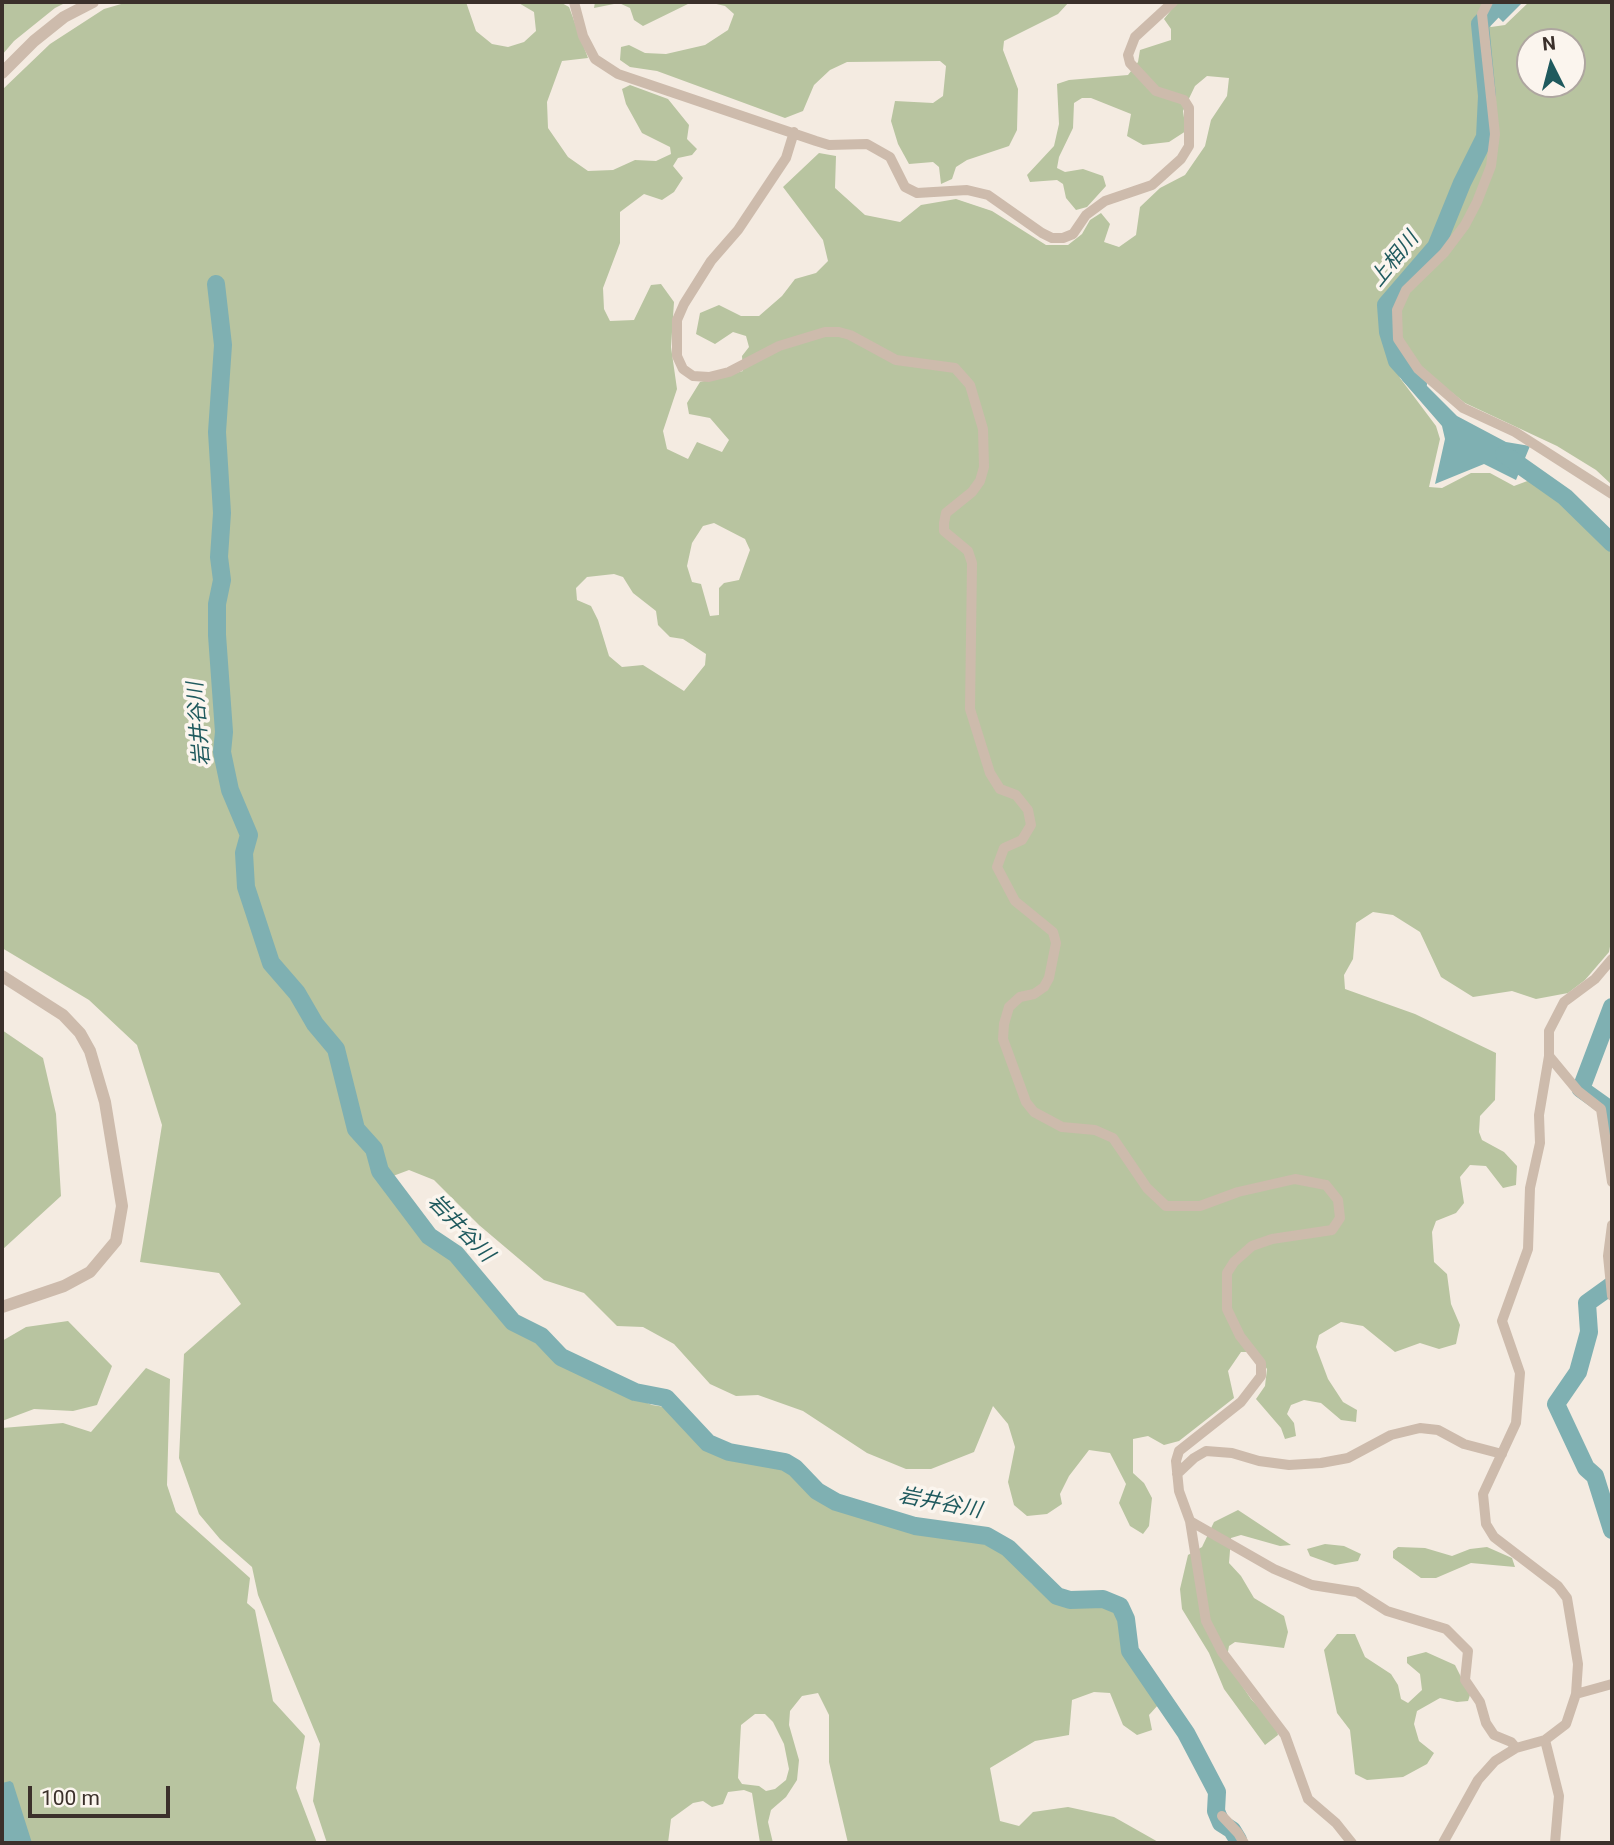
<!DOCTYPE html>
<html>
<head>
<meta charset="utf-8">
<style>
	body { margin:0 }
	#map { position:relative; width:1614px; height:1845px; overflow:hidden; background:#f4ebe1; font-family:Roboto,sans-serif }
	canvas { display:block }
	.frame { position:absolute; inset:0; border:4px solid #3b302b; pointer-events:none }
	.north { position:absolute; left:1516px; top:28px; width:70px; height:70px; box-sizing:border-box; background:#fbf5ee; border:2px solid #aea6a0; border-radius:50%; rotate:354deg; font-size:19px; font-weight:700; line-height:28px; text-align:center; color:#3b302b }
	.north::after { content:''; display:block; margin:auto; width:24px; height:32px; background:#1f5a5e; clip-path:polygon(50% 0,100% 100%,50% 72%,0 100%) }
	.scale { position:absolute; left:28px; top:1786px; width:142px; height:32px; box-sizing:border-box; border:4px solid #3b302b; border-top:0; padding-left:9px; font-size:21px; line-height:24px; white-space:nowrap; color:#3b302b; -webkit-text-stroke:5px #fbf5ee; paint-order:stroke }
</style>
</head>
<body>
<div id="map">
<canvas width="1614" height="1845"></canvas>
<div class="frame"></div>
<div class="north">N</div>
<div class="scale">100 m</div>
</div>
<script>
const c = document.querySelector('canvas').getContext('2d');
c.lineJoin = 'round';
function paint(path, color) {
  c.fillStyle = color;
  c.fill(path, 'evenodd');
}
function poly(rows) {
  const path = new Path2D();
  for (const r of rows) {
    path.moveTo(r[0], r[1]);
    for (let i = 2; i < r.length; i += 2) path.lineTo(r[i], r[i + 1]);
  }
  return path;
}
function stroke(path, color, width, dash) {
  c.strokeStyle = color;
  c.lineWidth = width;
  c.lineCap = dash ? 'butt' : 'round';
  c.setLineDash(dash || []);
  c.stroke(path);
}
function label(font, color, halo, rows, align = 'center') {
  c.font = font + ' Roboto,"Noto Sans JP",sans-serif';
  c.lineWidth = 7;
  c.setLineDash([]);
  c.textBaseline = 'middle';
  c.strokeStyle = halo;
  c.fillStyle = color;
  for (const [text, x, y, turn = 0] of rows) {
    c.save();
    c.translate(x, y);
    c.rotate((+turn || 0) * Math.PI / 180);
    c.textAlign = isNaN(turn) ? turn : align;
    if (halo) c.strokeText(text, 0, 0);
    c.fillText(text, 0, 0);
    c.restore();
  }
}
const green = poly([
	[2,2,67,2,55,8,14,41,2,55],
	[128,2,466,2,476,31,492,44,508,47,524,42,536,31,534,12,517,2,560,2,569,7,588,58,562,61,547,102,548,128,568,157,588,171,613,170,635,160,656,161,671,154,670,147,642,133,626,104,622,89,630,85,668,99,689,125,687,139,697,149,692,155,678,158,673,166,683,178,674,192,662,200,644,194,620,212,620,243,603,288,604,309,610,321,634,320,651,285,661,284,674,302,671,347,677,389,663,431,667,449,688,459,697,442,722,452,729,440,710,418,689,414,687,403,700,382,743,371,742,356,749,347,746,336,733,332,715,344,696,334,700,313,719,305,741,316,759,316,782,296,795,279,816,273,828,261,823,240,783,187,819,153,836,156,835,188,865,215,900,222,921,205,956,199,992,211,1046,245,1068,245,1082,234,1090,220,1101,213,1110,224,1104,242,1119,247,1136,235,1140,207,1160,188,1185,175,1205,146,1211,120,1227,96,1229,78,1207,76,1195,86,1183,111,1186,131,1169,142,1143,145,1127,136,1131,114,1091,98,1082,98,1074,103,1073,128,1059,157,1057,168,1065,172,1083,169,1103,176,1106,186,1087,207,1076,210,1066,198,1063,184,1057,180,1030,182,1027,175,1054,146,1059,124,1057,84,1069,80,1128,75,1138,62,1140,50,1171,40,1171,29,1164,19,1176,4,1486,2,1480,17,1491,27,1505,25,1529,2,1612,2,1612,485,1596,470,1557,446,1465,403,1427,373,1410,354,1395,364,1400,378,1436,426,1440,439,1429,487,1442,488,1471,473,1490,473,1514,486,1530,480,1550,490,1574,510,1612,550,1612,936,1609,952,1585,980,1568,993,1536,999,1512,991,1473,997,1441,977,1420,932,1393,915,1373,912,1356,923,1353,959,1344,975,1345,989,1415,1014,1496,1053,1495,1100,1480,1116,1479,1132,1482,1140,1504,1152,1517,1166,1516,1185,1503,1188,1486,1166,1470,1165,1460,1177,1464,1203,1456,1213,1436,1221,1432,1232,1434,1262,1447,1274,1451,1304,1460,1325,1456,1344,1439,1349,1420,1343,1395,1352,1363,1326,1341,1322,1319,1335,1316,1347,1328,1379,1343,1402,1357,1410,1356,1422,1341,1420,1321,1403,1304,1400,1291,1405,1287,1414,1294,1423,1296,1436,1285,1439,1281,1428,1256,1399,1265,1386,1267,1369,1255,1352,1241,1352,1228,1371,1234,1398,1179,1441,1164,1445,1148,1436,1133,1439,1133,1473,1144,1483,1152,1498,1149,1526,1143,1534,1130,1526,1119,1503,1126,1484,1110,1453,1089,1450,1069,1476,1060,1494,1062,1504,1047,1514,1027,1516,1014,1505,1008,1482,1015,1447,1008,1424,993,1406,974,1452,931,1469,906,1469,867,1453,803,1411,758,1395,736,1396,710,1384,674,1344,643,1327,617,1326,584,1293,544,1280,479,1225,434,1180,409,1170,393,1176,393,1191,425,1239,452,1257,474,1278,505,1320,542,1345,565,1366,652,1405,665,1407,706,1448,732,1458,776,1464,793,1471,818,1498,859,1516,902,1529,981,1540,1002,1550,1032,1584,1065,1606,1095,1603,1117,1610,1124,1624,1127,1653,1159,1704,1149,1715,1152,1730,1137,1735,1123,1725,1110,1693,1094,1692,1072,1700,1069,1735,1035,1741,990,1768,1000,1821,1019,1826,1033,1812,1068,1807,1114,1817,1160,1843,848,1843,829,1762,829,1715,818,1693,802,1696,790,1711,789,1725,799,1760,797,1780,786,1797,771,1810,768,1822,773,1843,760,1843,752,1793,744,1790,728,1792,723,1804,712,1807,703,1801,693,1803,671,1819,668,1843,327,1843,313,1801,320,1744,258,1595,252,1567,220,1539,199,1514,179,1458,184,1354,241,1304,219,1273,140,1262,162,1125,137,1045,89,1000,2,948,2,90,50,44,104,9],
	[1530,42,1572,42,1572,84,1530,84],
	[714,523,745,539,750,550,739,580,724,583,719,588,719,615,710,616,701,584,692,582,687,566,692,543,703,526],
	[614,574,623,577,633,593,656,611,658,625,670,637,683,639,706,654,705,665,684,691,643,665,622,667,609,656,598,620,591,606,577,600,576,588,587,577],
	[755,1714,765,1714,773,1722,784,1744,789,1769,786,1780,775,1789,766,1791,759,1786,742,1784,738,1778,741,1725],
	[595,2,692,2,643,26,634,20,630,8,619,3,594,8],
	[708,2,1069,2,1058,14,1004,41,1003,50,1018,89,1017,130,1009,146,967,160,956,167,952,179,941,184,939,167,933,162,909,164,898,144,891,121,895,101,933,103,943,96,946,66,940,61,847,62,830,70,814,85,803,111,785,118,657,71,630,67,620,60,621,47,629,45,645,53,666,54,705,45,728,30,734,14,725,6],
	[2,1030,43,1058,56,1114,61,1196,2,1250],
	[68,1321,112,1366,97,1405,73,1411,34,1409,2,1421,2,1341,26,1327],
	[146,1368,170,1379,167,1485,176,1512,250,1578,247,1603,255,1610,273,1701,305,1736,296,1788,317,1843,2,1843,2,1428,63,1423,91,1432],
	[1238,1510,1291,1545,1280,1546,1241,1535,1231,1538,1229,1563,1241,1576,1254,1598,1284,1616,1288,1632,1284,1648,1235,1642,1229,1646,1226,1662,1251,1699,1276,1725,1278,1735,1265,1745,1224,1689,1209,1653,1182,1609,1180,1589,1188,1555,1202,1547,1214,1522],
	[1325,1544,1344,1546,1361,1554,1358,1561,1335,1565,1310,1556,1307,1549],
	[1398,1547,1425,1548,1452,1556,1470,1549,1487,1547,1512,1558,1515,1567,1471,1563,1436,1578,1421,1578,1393,1558,1393,1551],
	[1337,1634,1355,1634,1365,1657,1391,1674,1398,1685,1401,1699,1408,1703,1422,1690,1420,1674,1407,1663,1407,1657,1426,1652,1455,1665,1470,1695,1468,1701,1457,1702,1440,1698,1417,1711,1414,1724,1419,1741,1434,1753,1427,1764,1403,1777,1367,1780,1355,1774,1350,1730,1337,1713,1324,1650]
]);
const water = poly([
	[1495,2,1523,2,1503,22,1489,8],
	[1407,366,1457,416,1506,442,1530,446,1516,480,1484,464,1435,484,1445,439,1442,426,1402,380,1399,369],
	[10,1781,13,1783,32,1843,2,1843,2,1783]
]);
const river = poly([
	[216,284,223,345,217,432,222,513,219,557,222,580,217,604,217,635,224,732,222,752,230,790,249,835,244,853,246,887,271,963,297,993,315,1024,336,1049,356,1129,374,1149,380,1171,429,1236,456,1254,513,1322,541,1336,561,1357,635,1392,666,1398,708,1443,729,1452,785,1462,795,1468,817,1491,836,1502,915,1526,987,1536,1008,1548,1057,1596,1070,1600,1103,1599,1120,1606,1126,1619,1130,1651,1186,1733,1217,1792,1216,1811,1221,1823,1232,1830,1238,1840],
	[1418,384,1397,361,1388,332,1386,305,1436,247,1462,183,1485,137,1487,96,1480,24,1499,4],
	[1504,454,1565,497,1612,543],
	[1612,1007,1581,1089,1609,1109,1612,1153],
	[1612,1285,1587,1303,1589,1332,1578,1372,1556,1404,1586,1468,1595,1476,1612,1530]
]);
const minor = poly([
	[574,2,583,36,595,59,618,74,816,141,829,145,867,144,890,157,905,187,917,193,967,190,988,195,1042,233,1052,238,1063,238,1073,234,1086,215,1105,201,1152,185,1181,159,1189,146,1189,108,1184,100,1156,91,1130,63,1128,55,1135,37,1173,2],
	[1488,2,1482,14,1495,134,1491,166,1477,202,1465,225,1444,253,1406,290,1397,310,1398,339,1418,369,1463,408,1515,432,1612,494],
	[794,132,786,158,738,230,711,261,684,304,677,320,677,356,683,369,693,376,709,377,729,372,779,346,825,332,839,332,850,335,896,360,955,368,970,385,983,429,984,467,980,481,972,492,946,513,944,523,944,531,968,551,972,563,970,709,990,773,1000,789,1016,795,1028,810,1031,825,1022,840,1004,848,997,867,1015,901,1053,932,1056,943,1049,978,1044,987,1034,994,1020,997,1009,1007,1004,1024,1003,1039,1026,1102,1034,1112,1062,1127,1095,1130,1113,1138,1147,1188,1166,1206,1200,1206,1238,1192,1295,1179,1326,1185,1338,1200,1340,1218,1332,1230,1272,1239,1252,1246,1234,1262,1227,1273,1227,1309,1240,1336,1261,1363,1261,1376,1241,1402,1179,1451,1176,1461,1179,1491,1190,1521,1206,1621,1222,1652,1285,1735,1308,1799,1336,1823,1352,1843],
	[1549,1056,1578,1091,1601,1109,1612,1182],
	[1612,1225,1608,1256,1612,1296],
	[1177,1474,1194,1458,1206,1451,1232,1453,1259,1461,1289,1465,1321,1463,1348,1458,1391,1435,1420,1428,1438,1430,1464,1444,1502,1454],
	[1190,1521,1274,1569,1312,1585,1357,1592,1387,1611,1446,1629,1468,1651,1465,1680,1480,1702,1486,1723,1494,1735,1511,1742,1516,1748],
	[1576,1694,1612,1684],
	[1545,1740,1559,1796,1555,1843],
	[1222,1816,1238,1833,1244,1843],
	[1443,1843,1478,1780,1495,1761,1516,1748,1545,1740,1566,1724,1576,1694,1578,1664,1567,1598,1558,1586,1494,1537,1486,1524,1483,1494,1516,1423,1520,1373,1502,1321,1528,1249,1530,1188,1540,1143,1539,1115,1549,1056,1549,1031,1564,1002,1595,979,1612,959]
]);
const tertiary = poly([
	[2,73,34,41,64,17,93,2],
	[2,976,63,1015,80,1033,90,1051,105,1102,122,1206,116,1241,90,1272,64,1286,2,1307]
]);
const waterNames = [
	["上相川",1395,260,-51],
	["岩井谷川",200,724,-95],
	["岩井谷川",460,1229,46],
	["岩井谷川",940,1504,11]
];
paint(green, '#b8c4a0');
paint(water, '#7fb0b2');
stroke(river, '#7fb0b2', 18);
stroke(minor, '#cdbbac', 10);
stroke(tertiary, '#cdbbac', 12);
label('italic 21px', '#1f5a5e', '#fbf5ee', waterNames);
</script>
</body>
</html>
